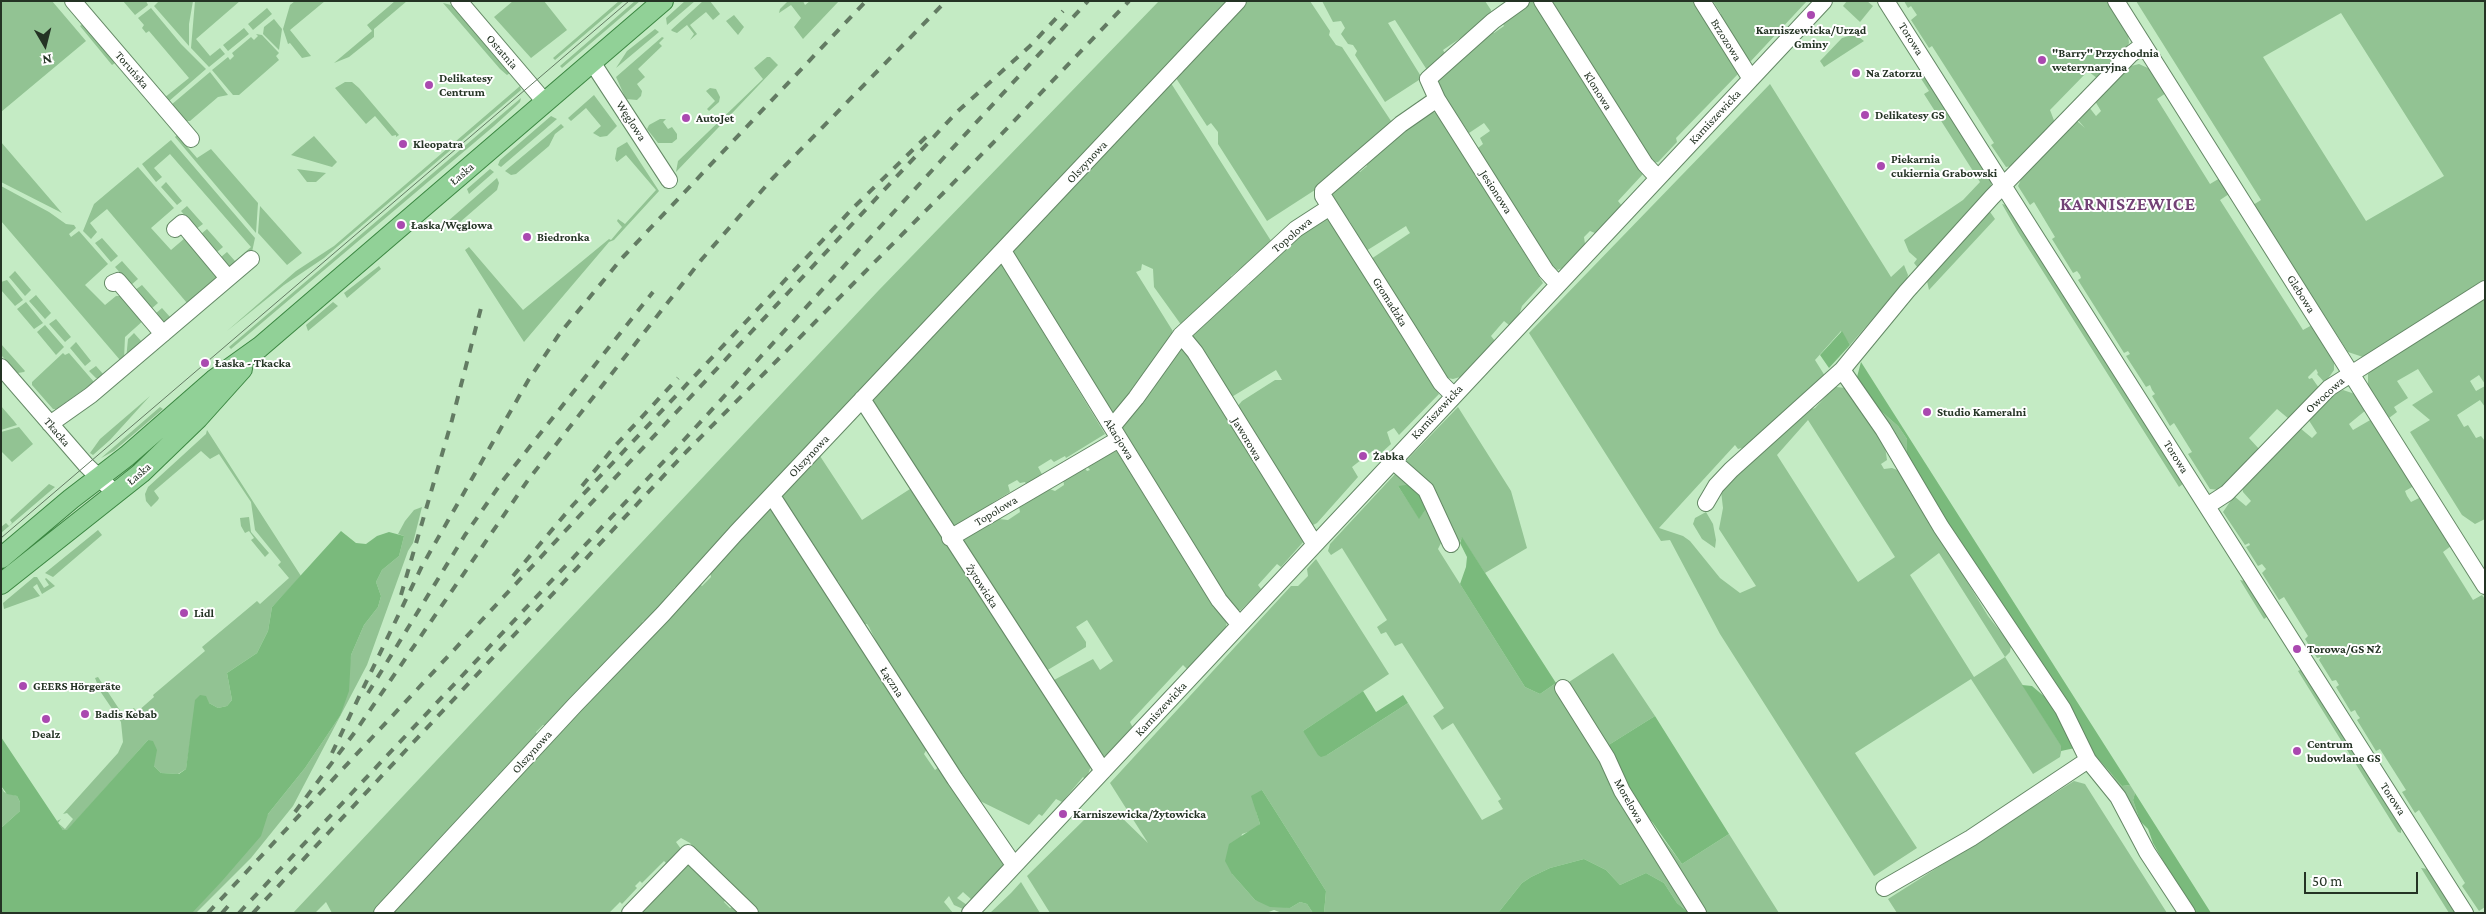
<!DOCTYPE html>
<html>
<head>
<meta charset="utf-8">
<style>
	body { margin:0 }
	#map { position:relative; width:2486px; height:914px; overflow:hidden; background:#c4ebc4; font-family:"Crimson Pro",serif }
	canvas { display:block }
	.frame { position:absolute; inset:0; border:2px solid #243324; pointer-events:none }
	.north { position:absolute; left:20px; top:20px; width:50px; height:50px; -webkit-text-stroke:4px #fff; paint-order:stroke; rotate:172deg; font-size:14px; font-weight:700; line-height:20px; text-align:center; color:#243324 }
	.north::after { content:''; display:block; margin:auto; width:18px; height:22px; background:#243324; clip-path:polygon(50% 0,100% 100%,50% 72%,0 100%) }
	.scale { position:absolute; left:2304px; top:872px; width:114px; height:22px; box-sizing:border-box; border:2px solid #243324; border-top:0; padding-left:6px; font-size:15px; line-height:18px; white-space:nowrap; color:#243324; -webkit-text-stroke:4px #fff; paint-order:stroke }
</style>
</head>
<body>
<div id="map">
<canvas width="2486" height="914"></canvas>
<div class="frame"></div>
<div class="north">N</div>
<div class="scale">50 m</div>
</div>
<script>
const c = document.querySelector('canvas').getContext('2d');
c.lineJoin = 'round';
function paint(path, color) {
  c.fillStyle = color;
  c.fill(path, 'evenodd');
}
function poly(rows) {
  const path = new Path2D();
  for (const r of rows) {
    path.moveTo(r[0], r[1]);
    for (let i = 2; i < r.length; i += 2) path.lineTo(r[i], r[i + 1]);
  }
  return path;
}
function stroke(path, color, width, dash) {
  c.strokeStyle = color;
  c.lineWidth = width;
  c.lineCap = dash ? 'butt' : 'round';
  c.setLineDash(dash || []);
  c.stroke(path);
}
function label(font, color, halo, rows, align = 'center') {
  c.font = font + ' "Crimson Pro",serif';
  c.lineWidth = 4;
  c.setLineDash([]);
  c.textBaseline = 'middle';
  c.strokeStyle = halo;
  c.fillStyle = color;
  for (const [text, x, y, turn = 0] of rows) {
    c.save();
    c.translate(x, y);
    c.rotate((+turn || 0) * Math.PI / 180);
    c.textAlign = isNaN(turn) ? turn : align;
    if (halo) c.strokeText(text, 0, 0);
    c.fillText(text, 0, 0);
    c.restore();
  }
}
const green = poly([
	[1,1,52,1,86,41,1,112],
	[123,1,146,1,148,5,135,15],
	[159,1,193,1,189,24,189,46,154,6],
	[195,1,240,1,196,39,210,56,220,48,225,54,209,67,191,48],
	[295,1,325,1,290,30,311,56,302,58,290,43,288,44,283,29,290,5],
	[395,1,407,1,374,29,374,37,349,57,334,63,372,31,367,25],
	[513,1,544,1,567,30,531,58,494,17],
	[619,1,624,1,555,60,553,58],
	[635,1,640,1,562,68,560,66],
	[685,1,695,1,667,25,666,18],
	[703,1,710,1,720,14,713,20,706,12,690,25,697,34,690,40,694,34,687,25,677,33,672,31,671,30],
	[788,1,803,1,805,5,810,1,839,1,803,39,794,27,801,18,791,5,779,13,780,9],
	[1159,1,1230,1,681,586,675,587,649,619,643,621,638,632,550,726,543,725,536,732,539,739,504,776,498,775,493,781,494,787,376,913,332,913,326,902,315,913,293,913,879,290],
	[1244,1,1310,1,1330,31,1329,35,1336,45,1342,47,1393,124,1318,188,1267,221,1218,144,1218,132,1211,123,1207,126,1174,75],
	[1322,1,1485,1,1491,10,1490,17,1469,37,1465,35,1443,50,1447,57,1427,70,1395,20,1388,23,1422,78,1385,102,1355,55,1357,51,1353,45,1348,44,1341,34,1345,28,1341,21,1333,22],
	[1528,1,1533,1,1643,174,1618,201,1622,206,1598,231,1595,233,1590,231,1584,237,1585,244,1562,268,1558,270,1554,268,1526,228,1528,226,1525,221,1510,201,1505,190,1502,190,1474,142,1478,148,1483,144,1480,138,1490,131,1484,123,1469,133,1436,83,1490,30,1494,33,1504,26,1501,20],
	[1549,1,1695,1,1738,69,1738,74,1676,138,1677,142,1661,159,1658,162,1652,163],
	[1713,1,1807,1,1751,61,1747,60,1721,19,1721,14],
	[1847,1,1867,1,1873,6,1860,22,1843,6],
	[1904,1,2108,1,2128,34,2129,43,2126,49,2098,79,2088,71,2050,110,2055,123,2012,166,2006,167,1991,145,1994,143,1932,46,1929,48,1911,20,1917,15,1911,6,1908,8],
	[2136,1,2485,1,2485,279,2363,357,2348,352,2253,205,2261,200],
	[2341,13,2444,176,2366,221,2263,57],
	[443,3,451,5,510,73,507,75,500,69],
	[151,8,181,44,206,69,168,102,164,98,189,78,149,31,146,33,142,28,144,25,138,18],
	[267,8,272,14,253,30,248,24],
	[734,15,744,27,738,35,726,21],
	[274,19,282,29,279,50,263,34,264,27],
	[83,24,115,63,112,65,80,26],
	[244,28,249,34,228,51,223,45],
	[655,29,659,32,616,68,627,51],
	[256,34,262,35,279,53,276,56,279,60,239,95,233,95,212,70,228,57,230,60,234,56,232,53,251,37,254,40,258,36],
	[1855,34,1864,41,1824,67,1820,61,1842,38],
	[662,37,664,38,659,43,662,46,638,69,645,77,637,84,642,91,641,96,637,100,626,99,616,77],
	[767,57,770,57,778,65,676,172,678,161,763,79,754,68],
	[2139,64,2150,69,2166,93,2157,99,2210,184,2220,178,2229,194,2220,200,2298,322,2303,330,2312,325,2334,362,2334,370,2325,383,2317,374,2318,373,2316,369,2308,377,2309,379,2312,378,2319,388,2289,419,2277,409,2249,438,2260,450,2220,490,2210,489,2188,454,2192,452,2174,423,2170,426,2152,396,2155,394,2152,390,2150,385,2146,387,2126,356,2130,354,2128,351,2124,353,2078,280,2081,278,2080,275,2077,271,2073,273,2052,239,2055,237,2034,202,2030,205,2018,186,2023,175,2076,120,2085,128,2077,119,2089,107,2096,116,2101,111,2095,101,2131,66],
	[210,72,228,95,218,97,190,121,186,121,171,105],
	[1920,73,1923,74,1991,180,1991,185,1990,189,1918,268,1914,263,1917,259,1909,252,1904,240,1963,200,1980,182,1924,94,1929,91,1918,74],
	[1169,80,1273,244,1245,270,1241,268,1231,276,1233,281,1182,326,1154,287,1153,269,1142,264,1141,270,1136,272,1174,333,1123,407,1113,413,1012,251],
	[345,82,352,82,359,88,399,135,396,137,396,135,392,136,375,116,366,124,335,88],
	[1770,84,1891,277,1904,265,1908,275,1907,279,1850,345,1841,331,1815,360,1825,376,1752,445,1738,449,1735,445,1659,528,1683,536,1690,541,1720,578,1740,593,1756,586,1719,529,1723,508,1721,491,1725,484,1806,411,1815,408,1832,390,1836,387,1846,388,1885,447,1887,460,1881,464,1884,469,1892,468,1900,471,1988,616,2011,645,2010,652,2005,657,2062,747,2060,757,2033,774,1971,679,1855,753,1917,848,1874,876,1720,634,1670,540,1661,541,1529,333],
	[1808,420,1895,557,1858,582,1777,455],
	[1939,553,2005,657,1974,677,1910,575],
	[520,86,521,90,324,258,284,285,227,331,296,271,334,246],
	[710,88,716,89,720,97,719,102,709,111,707,109,715,101,706,91],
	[594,95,617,126,607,136,600,137,593,133,601,126,586,108,571,121,568,118],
	[521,98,520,102,516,106,494,126,231,349,229,347],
	[1429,111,1437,113,1543,283,1522,306,1519,315,1509,325,1504,321,1491,336,1495,341,1460,377,1453,379,1447,378,1425,340,1421,341,1404,314,1407,312,1371,259,1410,233,1408,230,1406,226,1366,251,1352,231,1354,229,1349,220,1346,221,1329,194,1352,171,1360,172,1367,166,1364,160],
	[551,116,557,119,501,167,498,165,500,160],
	[660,119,666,119,663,122,668,129,672,127,677,134,677,139,672,143,658,143,647,129,649,125],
	[561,124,564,127,555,134,549,146,516,174,511,175,505,171],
	[177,135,197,158,211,149,258,203,256,233,175,137],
	[314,136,337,162,332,167,291,155],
	[171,140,255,238,252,252,231,269,221,257,227,252,235,261,251,247,170,154,154,168,162,177,156,182,142,164],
	[1,142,62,213,1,182],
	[627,142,659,191,614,240,609,242,524,342,465,250,469,247,523,310,609,239,611,240,622,227,617,221,618,219,625,224,656,190,626,155,617,162,615,159,617,148],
	[138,167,174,208,151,228,171,250,185,238,221,275,165,324,155,314,162,308,170,317,187,303,107,209,90,223,97,232,91,239,83,231,94,204],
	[297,169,326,173,316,182,307,182],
	[490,169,494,172,469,194,467,189],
	[497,178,499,183,497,190,452,229,447,222],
	[166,182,182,201,177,205,161,187],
	[1,186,49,212,66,224,74,225,76,228,69,234,71,237,79,231,108,264,85,285,105,305,116,296,121,296,145,319,125,337,124,359,102,378,96,378,89,371,96,366,104,375,120,360,1,221],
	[2002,204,2006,205,2184,483,2179,487,2018,232],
	[187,206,203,224,196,229,181,211],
	[260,206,302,253,287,265,258,233],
	[1988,209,1995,219,1929,290,1926,277],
	[1327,217,1439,394,1399,435,1394,428,1387,432,1391,444,1379,455,1375,449,1352,467,1358,477,1317,523,1311,526,1236,408,1242,401,1275,380,1282,380,1276,370,1230,398,1187,333,1249,285,1248,279,1281,247],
	[207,229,223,247,217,252,201,234],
	[102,238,118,256,111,262,95,243],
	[122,261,138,279,131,285,115,267],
	[1001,263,1105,434,1066,458,1065,456,1054,462,1051,459,1038,467,1043,476,1027,485,1025,482,1020,483,1017,480,1008,485,1010,492,992,503,993,506,954,526,948,522,951,520,913,463,910,463,871,400],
	[379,266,381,269,347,298,344,293],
	[15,271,31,290,25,296,9,277],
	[7,280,23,300,15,306,1,290,1,282],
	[142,285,158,303,151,309,135,290],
	[36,295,51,313,45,319,29,301],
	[2485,297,2485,384,2479,375,2470,381,2476,391,2485,386,2485,407,2480,400,2457,415,2464,427,2468,425,2476,438,2481,436,2485,441,2485,519,2475,524,2462,515,2410,432,2430,420,2412,405,2433,392,2418,369,2397,381,2408,398,2394,407,2397,412,2389,418,2368,385,2368,374,2374,367],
	[26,302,43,323,34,329,17,309],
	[333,302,338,306,308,331,306,325],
	[56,319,71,337,65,342,49,324],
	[45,325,64,347,56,355,37,332],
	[134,333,142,342,126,360,128,339],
	[76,342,91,361,85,366,70,348],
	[1,344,25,371,24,372,18,373,1,355],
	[1179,350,1186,350,1304,541,1281,567,1277,564,1258,585,1261,589,1241,610,1234,610,1120,425],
	[63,353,65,355,69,353,94,382,56,409,53,409,32,385,32,382],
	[2343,390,2355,394,2366,410,2349,424,2353,430,2372,419,2414,486,2405,491,2407,496,2411,502,2421,497,2451,546,2443,552,2473,600,2482,595,2485,599,2485,907,2479,911,2462,886,2465,883,2419,810,2415,813,2402,792,2406,790,2394,771,2380,749,2376,751,2357,720,2360,718,2357,714,2355,710,2351,712,2336,687,2339,685,2336,680,2332,681,2319,660,2321,657,2317,658,2305,639,2308,636,2284,597,2279,600,2262,573,2266,569,2262,564,2258,566,2246,547,2250,545,2249,543,2245,545,2223,512,2234,496,2246,506,2251,501,2243,492,2242,487,2300,428,2312,438,2317,433,2308,419,2332,395],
	[150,396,110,440,93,455,90,453,100,439],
	[1874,405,1898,426,1907,439,1907,457],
	[1,406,14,421,17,425,1,430],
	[160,407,163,409,114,451,101,458],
	[1458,407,1511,491,1527,548,1485,573,1462,538,1459,543,1454,537,1403,464],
	[19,427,33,444,12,462,1,451,1,432],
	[207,430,301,576,272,607,268,631,257,653,227,673,232,700,227,706,218,708,209,703,191,736,186,769,178,774,161,773,154,766,148,740,67,831,63,830,57,821,61,819,58,823,65,829,73,819,67,813,63,814,118,753,123,742,121,722,100,691,95,678,98,677,125,718,124,715,134,708,137,712,154,697,153,695,205,651,202,647,257,601,260,604,289,578,278,565,281,562,255,530,251,502,219,454,210,459,201,451,154,491,159,498,158,500,151,507,146,501,145,494,148,487,206,434],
	[1113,450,1116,450,1214,608,1217,607,1227,619,1226,628,1187,669,1183,665,1130,722,1133,728,1109,755,1104,756,1074,716,1075,712,1072,713,1054,680,1093,659,1100,670,1113,661,1087,620,1076,627,1086,642,1086,647,1046,671,1020,628,993,591,995,589,990,582,986,581,963,545,965,537,999,519,1008,520,1020,512,1019,507,1047,488,1055,491,1064,485,1063,478,1083,466,1087,471,1090,470,1086,465],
	[818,453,862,520,910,489,1091,766,1086,780,1083,777,1062,802,1056,799,1042,816,1039,814,1029,825,980,801,954,769,912,698,908,697,899,683,901,679,896,672,892,672,895,670,890,662,885,662,875,645,876,641,869,627,867,624,861,625,842,595,843,590,838,581,833,581,781,500,782,491],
	[1396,473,1418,487,1398,486,1419,518,1426,509,1427,502,1442,541,1438,549,1525,687,1540,694,1556,683,1605,765,1689,913,1677,903,1664,883,1646,873,1620,885,1606,870,1584,859,1550,868,1531,877,1522,883,1498,913,1324,913,1326,891,1262,790,1256,811,1260,824,1254,830,1242,834,1232,874,1255,900,1290,908,1300,902,1307,904,1313,913,1282,913,1274,910,1266,913,1050,913,1027,876,1086,818,1116,812,1148,843,1110,783,1291,586,1298,586,1308,576,1307,569,1316,559,1389,674,1303,731,1327,755,1408,703,1482,820,1503,809,1498,801,1501,799,1453,723,1442,730,1433,716,1444,708,1402,643,1395,646,1386,632,1381,634,1377,627,1387,620,1342,548,1331,555,1328,551,1330,544],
	[49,484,55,487,1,533,1,527,6,523,9,526,12,523,10,520],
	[769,506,928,747,924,754,935,770,940,766,1004,864,1003,868,972,900,963,892,957,898,967,905,963,909,954,905,949,896,944,902,953,913,758,913,705,863,690,843,681,838,676,842,681,849,647,886,645,885,666,863,664,861,642,883,640,881,635,886,637,888,622,904,620,902,609,913,391,913,698,583,702,586,711,577,710,571],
	[422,507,413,543,408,551,367,665,293,806,251,858,196,913,179,913,268,814,305,768,340,716,351,655,364,625,378,607,381,596,376,582,382,570,399,556,404,536,398,534,405,521,414,510],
	[1706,512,1713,524,1716,540,1715,548,1702,539,1693,524,1695,518],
	[249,517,251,532,269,553,265,557,251,540,254,538,249,531,245,533,241,526,240,518],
	[98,530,102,535,53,577,45,573],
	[34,577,37,577,44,588,49,585,45,579,46,578,55,586,42,594,37,584,33,587,40,596,4,609,3,603],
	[2240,580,2245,581,2268,616,2264,619],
	[1613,653,1655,716,1607,746,1570,687,1569,682],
	[2302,669,2401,825,2401,833,2398,832,2298,671],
	[2111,773,2122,786,2130,785,2135,793,2133,800,2140,821],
	[2074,781,2085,784,2167,913,1897,913,1888,899],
	[1,786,4,792,17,796,20,802,20,811,1,828],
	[1644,813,1682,864,1729,834,1779,913,1704,913],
	[686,864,690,864,727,898,724,902,730,908,733,907,742,913,638,913],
	[2421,868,2429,869,2457,913,2449,913],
	[1021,882,1040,913,990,913,1011,893]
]);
const forest = poly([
	[1842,331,1850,345,1829,368,1820,355],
	[1861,362,2130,785,2122,786,2088,747,1907,457,1907,439,1898,426,1874,405,1857,377],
	[1406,485,1418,487,1427,502,1426,509,1419,519,1398,486],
	[341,531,356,543,366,544,377,536,389,532,404,536,399,556,382,570,376,582,381,596,378,607,364,625,351,655,349,691,340,716,305,768,268,814,261,836,222,881,192,913,1,913,1,828,20,811,20,802,17,796,7,794,1,786,1,737,63,830,67,830,148,740,153,741,157,750,154,766,161,773,179,774,186,769,195,700,200,695,206,696,209,703,218,708,227,706,232,700,227,673,257,653,268,631,272,607],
	[1462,537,1556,683,1540,694,1525,687,1460,584,1466,567,1467,557,1460,543],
	[2022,685,2032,686,2045,697,2065,725,2075,748,2061,751,2061,746],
	[1363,691,1376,712,1403,695,1408,703,1327,755,1321,757,1318,755,1303,731],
	[1655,716,1729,834,1682,864,1653,823,1631,798,1607,746],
	[1262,790,1326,891,1324,913,1313,913,1307,904,1300,902,1290,908,1270,907,1255,900,1232,874,1225,861,1229,844,1260,824,1251,796],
	[2135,793,2211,913,2196,913,2171,875,2153,843,2148,829,2140,821,2133,800],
	[1584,859,1606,870,1620,885,1646,873,1664,883,1677,903,1689,913,1498,913,1522,883,1531,877,1550,868]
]);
const minor = poly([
	[73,1,191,139],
	[459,1,545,102],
	[1542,1,1645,164,1658,178],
	[1702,1,1751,79],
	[1886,1,2465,913],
	[2116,1,2485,586],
	[592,62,669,180],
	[1437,99,1546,271,1558,284],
	[175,229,182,223,228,278],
	[1003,251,1219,600,1239,624],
	[113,283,118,281,163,334],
	[1181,335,1195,352,1314,543],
	[1,367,86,465,115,493],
	[1842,370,1883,429,1941,527,2063,709,2088,760,2118,797,2147,852,2187,913],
	[1453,395,1441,383,1408,330,1323,196,1323,191,1401,124,1437,99,1428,79,1493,21,1521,1],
	[862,399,1103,771],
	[50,424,91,395,251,259],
	[1112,427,1136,398,1181,335,1296,229,1330,207],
	[1392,460,1426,490,1451,544],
	[772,496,955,779,1014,865],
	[1706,503,1716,486,1731,470,1842,370,1907,291,1992,197,2131,54,2143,45],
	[2207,506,2227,493,2329,388,2485,289],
	[950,538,1119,439],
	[1563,688,1607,758,1622,791,1698,913],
	[1884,888,1971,838,2088,760],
	[382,913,575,705,663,614,736,533,1238,1],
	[630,913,688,853,750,913],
	[970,913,1824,1]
]);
const major = poly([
	[1,558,71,499,127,456,214,380,260,347,663,1],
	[1,584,141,473,198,418,242,369]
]);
const tram = poly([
	[1,538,629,1]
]);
const rail = poly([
	[582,486,615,446,678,378],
	[513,576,573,505,854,207,927,136],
	[401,595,452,420,482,304],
	[368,693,465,535,504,479,653,292],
	[332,753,422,566,529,379,560,333,623,257,866,1],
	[295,812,355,732,528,480,702,259,772,179,946,1],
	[208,913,957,112,1030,46,1063,11],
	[222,913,229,905],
	[239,913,683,441,1088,1],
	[253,913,686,452,991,145,1129,1]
]);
const markers = [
	[1811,15,5,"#aa49b0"],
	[2042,60,5,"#aa49b0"],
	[1856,73,5,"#aa49b0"],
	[429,85,5,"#aa49b0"],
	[1865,115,5,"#aa49b0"],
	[686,118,5,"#aa49b0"],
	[403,144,5,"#aa49b0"],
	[1881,166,5,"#aa49b0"],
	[401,225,5,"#aa49b0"],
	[527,237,5,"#aa49b0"],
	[205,363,5,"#aa49b0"],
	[1927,412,5,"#aa49b0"],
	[1363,456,5,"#aa49b0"],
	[184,613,5,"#aa49b0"],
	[2297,649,5,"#aa49b0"],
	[23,686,5,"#aa49b0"],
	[85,714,5,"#aa49b0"],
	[46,719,5,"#aa49b0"],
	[2297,751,5,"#aa49b0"],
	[1063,814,5,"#aa49b0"]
];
const poiNames = [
	["Karniszewicka/Urząd",1811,30,"center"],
	["Gminy",1811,44,"center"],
	["\"Barry\" Przychodnia",2052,53],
	["weterynaryjna",2052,67],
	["Na Zatorzu",1866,73],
	["Delikatesy",439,78],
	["Centrum",439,92],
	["Delikatesy GS",1875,115],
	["AutoJet",696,118],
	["Kleopatra",413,144],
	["Piekarnia",1891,159],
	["cukiernia Grabowski",1891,173],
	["Łaska/Węglowa",411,225],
	["Biedronka",537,237],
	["Łaska - Tkacka",215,363],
	["Studio Kameralni",1937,412],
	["Żabka",1373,456],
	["Lidl",194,613],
	["Torowa/GS NŻ",2307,649],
	["GEERS Hörgeräte",33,686],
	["Badis Kebab",95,714],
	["Dealz",46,734,"center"],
	["Centrum",2307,744],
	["budowlane GS",2307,758],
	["Karniszewicka/Żytowicka",1073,814]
];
const streetNames = [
	["Torowa",1911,39,58],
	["Brzozowa",1726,40,58],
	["Ostatnia",502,52,49],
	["Toruńska",132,70,49],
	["Klonowa",1598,91,58],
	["Karniszewicka",1715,117,-47],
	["Węglowa",631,121,57],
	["Olszynowa",1087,162,-47],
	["Łaska",462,174,-41],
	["Jesionowa",1496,192,57],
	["Topolowa",1292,235,-40],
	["Glebowa",2301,294,58],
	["Gromadzka",1390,302,58],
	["Owocowa",2325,395,-42],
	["Karniszewicka",1437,412,-47],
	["Tkacka",57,432,50],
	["Akacjowa",1119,439,58],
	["Jaworowa",1247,439,59],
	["Olszynowa",809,456,-47],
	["Torowa",2176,457,58],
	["Łaska",139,474,-41],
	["Topolowa",996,511,-31],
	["Żytowicka",982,586,57],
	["Łączna",892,682,57],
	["Karniszewicka",1161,709,-47],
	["Olszynowa",532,752,-48],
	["Torowa",2393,799,57],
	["Morelowa",1629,801,61]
];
const districtNames = [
	["KARNISZEWICE",2128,204]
];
paint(green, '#92c393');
paint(forest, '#7aba7c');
stroke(minor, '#648865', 18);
stroke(major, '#3b8641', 22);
stroke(minor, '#fff', 16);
stroke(major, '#91d197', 20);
stroke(tram, '#637b63', 1);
stroke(rail, '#637b63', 4, [9, 9]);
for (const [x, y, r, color] of markers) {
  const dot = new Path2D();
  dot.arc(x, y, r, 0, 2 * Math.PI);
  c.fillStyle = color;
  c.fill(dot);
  stroke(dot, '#fff', 2);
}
label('bold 12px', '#243324', '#fff', poiNames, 'left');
label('12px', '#243324', '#fff', streetNames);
c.letterSpacing = '1px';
label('bold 18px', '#734276', '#fff', districtNames);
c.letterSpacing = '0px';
</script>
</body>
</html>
